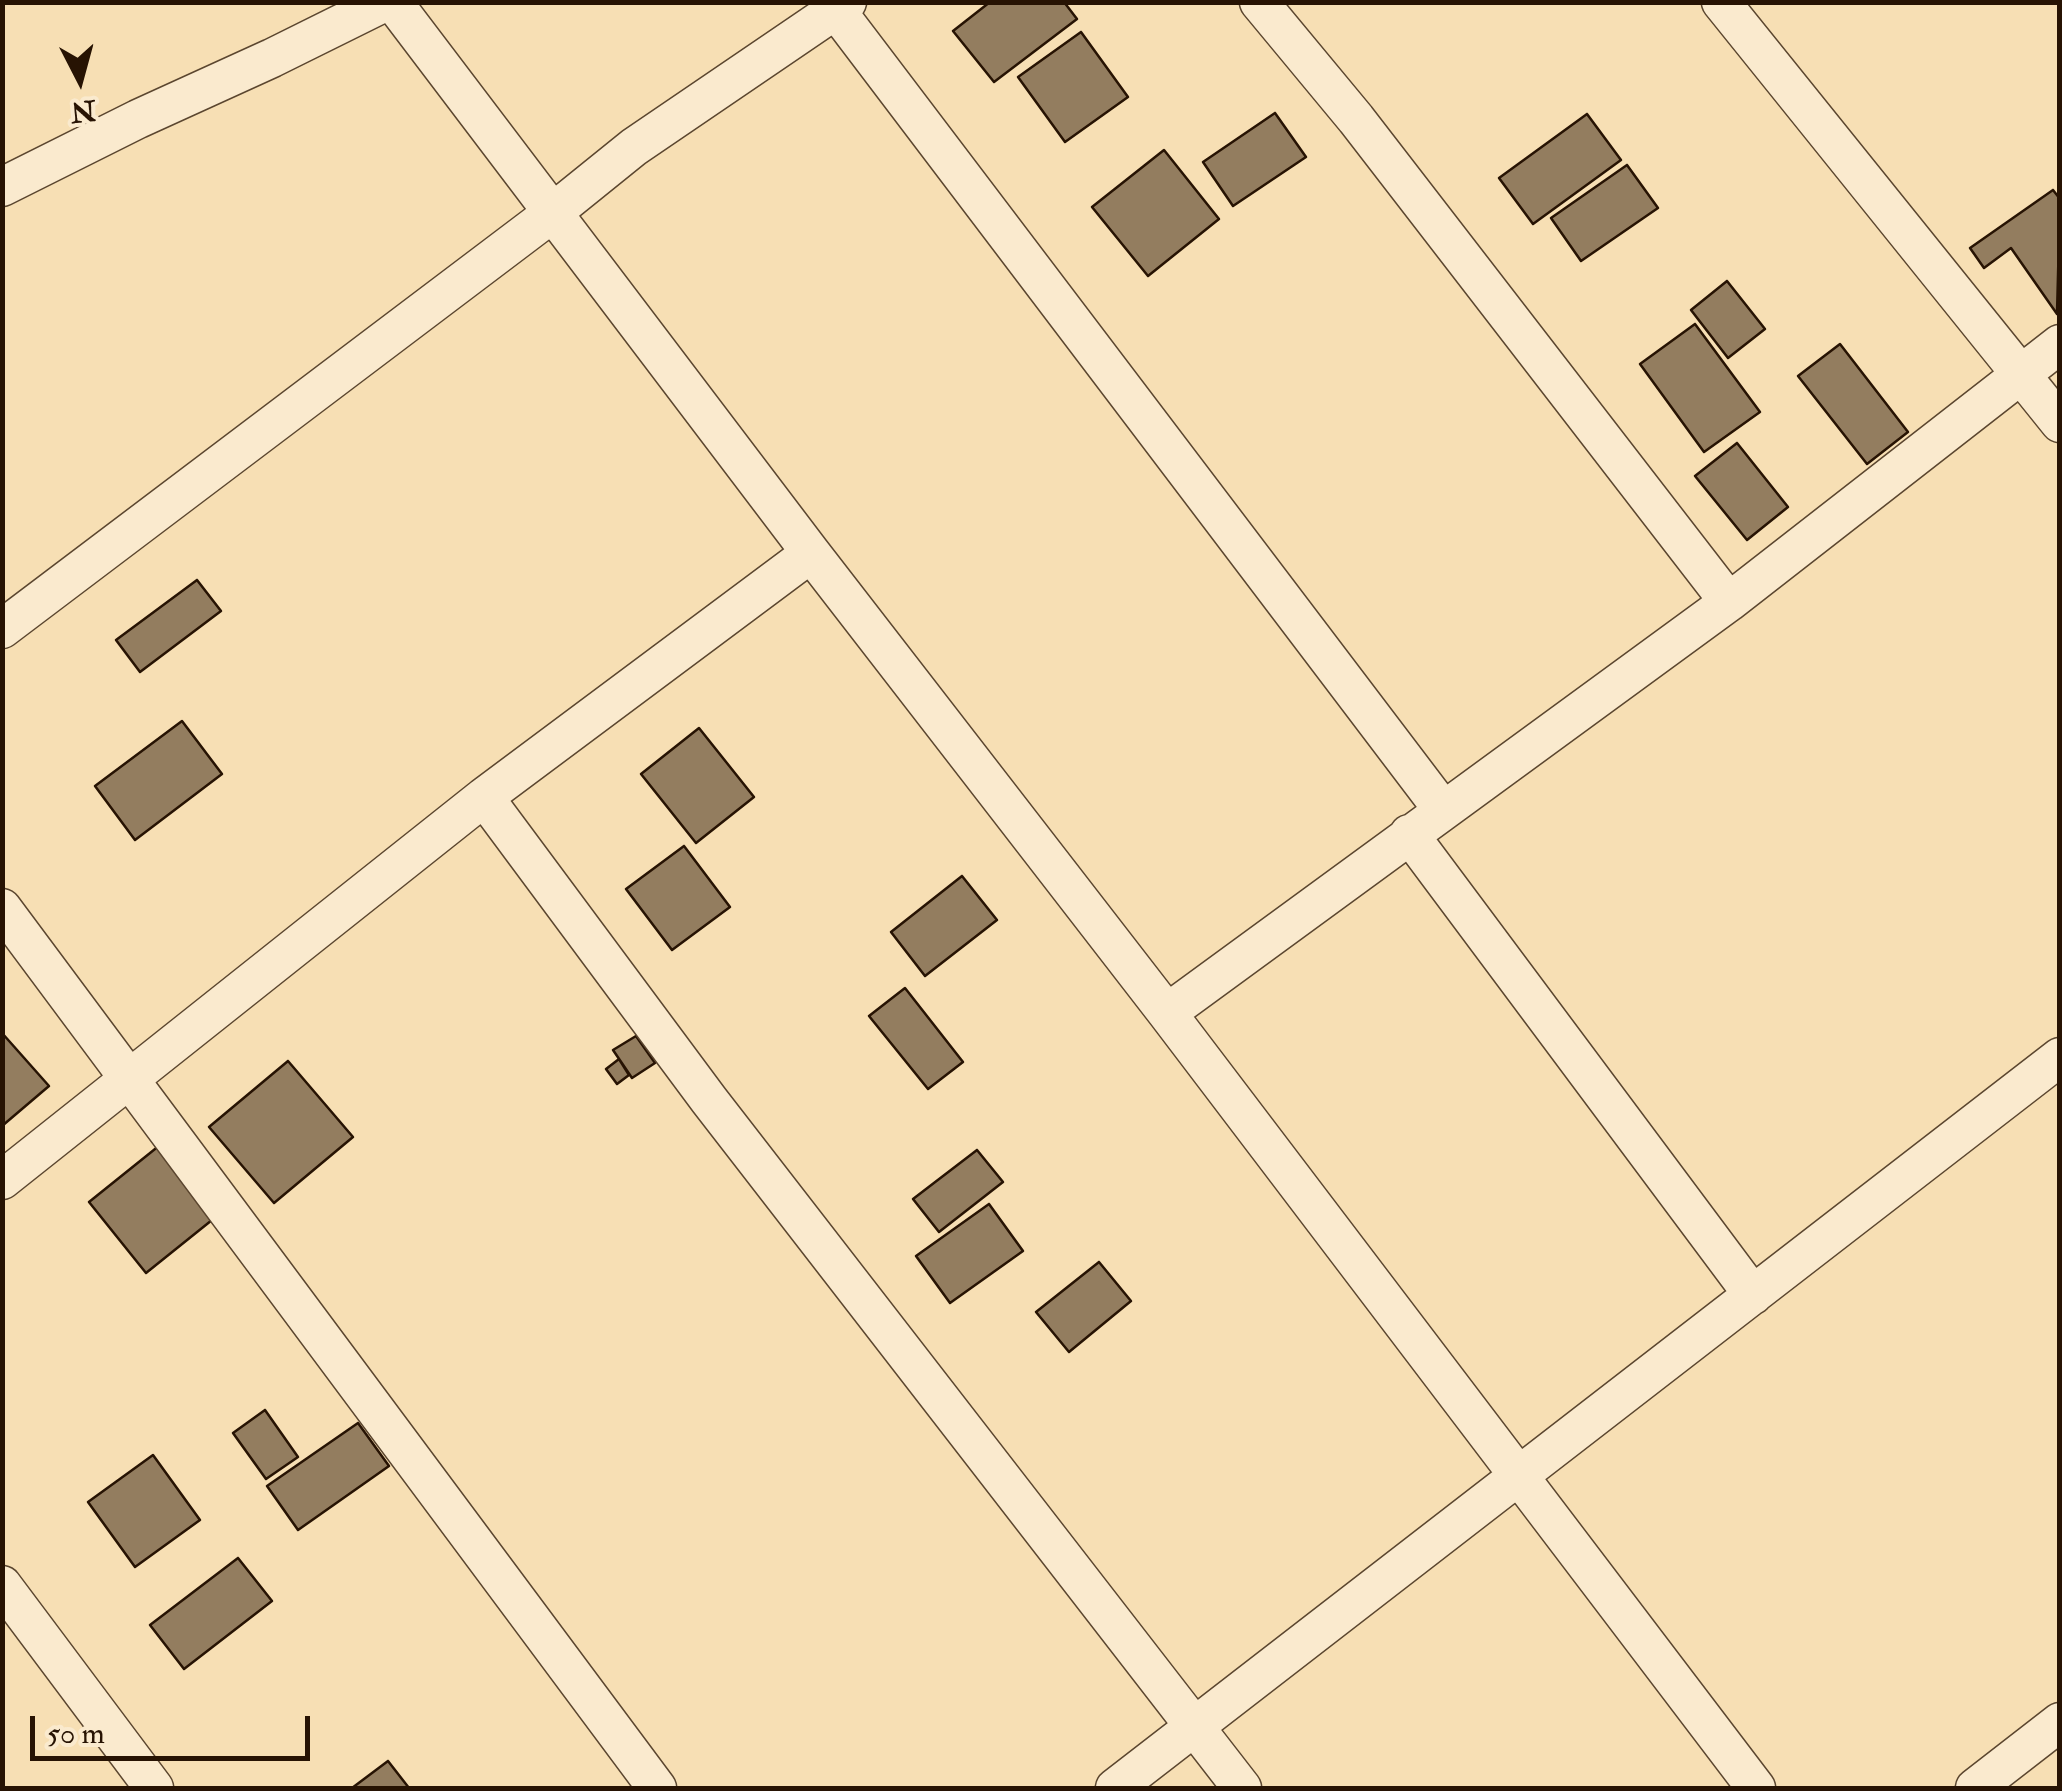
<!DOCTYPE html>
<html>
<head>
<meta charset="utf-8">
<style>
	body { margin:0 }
	#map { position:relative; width:2062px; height:1791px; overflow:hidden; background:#f7dfb4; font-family:"IM FELL Double Pica",serif }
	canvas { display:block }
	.frame { position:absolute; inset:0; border:5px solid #271303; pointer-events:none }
	.north { position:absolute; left:30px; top:30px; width:100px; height:100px; -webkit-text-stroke:8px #faeace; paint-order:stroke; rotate:174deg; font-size:28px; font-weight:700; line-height:40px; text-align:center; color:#271303 }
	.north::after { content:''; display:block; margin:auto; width:35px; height:45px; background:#271303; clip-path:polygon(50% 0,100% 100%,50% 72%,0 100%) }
	.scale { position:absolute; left:30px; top:1716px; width:280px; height:45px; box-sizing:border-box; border:5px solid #271303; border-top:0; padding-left:12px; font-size:30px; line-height:35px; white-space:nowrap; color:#271303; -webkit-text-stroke:8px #faeace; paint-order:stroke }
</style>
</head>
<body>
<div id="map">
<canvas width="2062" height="1791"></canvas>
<div class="frame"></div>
<div class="north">N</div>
<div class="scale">50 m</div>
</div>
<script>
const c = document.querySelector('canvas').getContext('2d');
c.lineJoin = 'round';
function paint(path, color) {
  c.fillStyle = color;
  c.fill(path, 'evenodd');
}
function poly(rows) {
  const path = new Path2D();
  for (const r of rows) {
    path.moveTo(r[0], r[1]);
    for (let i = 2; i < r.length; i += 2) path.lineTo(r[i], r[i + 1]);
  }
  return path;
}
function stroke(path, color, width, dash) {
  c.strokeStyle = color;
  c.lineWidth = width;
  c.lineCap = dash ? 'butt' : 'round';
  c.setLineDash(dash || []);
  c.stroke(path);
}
const building = poly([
	[990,2,1064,2,1077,19,994,82,953,31,990,2],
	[1081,32,1128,97,1065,142,1018,77,1081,32],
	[1275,113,1306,157,1233,206,1203,162,1275,113],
	[1587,114,1621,160,1533,224,1499,178,1587,114],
	[1164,150,1219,219,1148,276,1092,207,1164,150],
	[1627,165,1658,208,1581,261,1551,218,1627,165],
	[2053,190,2060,199,2057,314,2011,248,1984,268,1970,248,2053,190],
	[1727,281,1765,329,1728,358,1691,310,1727,281],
	[1695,324,1760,412,1704,452,1640,364,1695,324],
	[1840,344,1908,432,1867,464,1798,376,1840,344],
	[1737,443,1788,507,1747,540,1695,476,1737,443],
	[197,580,221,611,140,672,116,640,197,580],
	[182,721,222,774,135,840,95,786,182,721],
	[699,728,754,797,696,843,641,774,699,728],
	[684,846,730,907,672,950,626,889,684,846],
	[962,876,997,920,925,976,891,932,962,876],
	[905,988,963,1062,928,1089,869,1016,905,988],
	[2,1033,49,1086,2,1126,2,1033],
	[636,1036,655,1063,632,1078,613,1050,636,1036],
	[619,1059,629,1075,617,1084,606,1069,619,1059],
	[288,1061,353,1137,274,1203,209,1127,288,1061],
	[160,1145,217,1216,146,1273,89,1202,160,1145],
	[977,1150,1003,1182,939,1232,913,1199,977,1150],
	[989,1204,1023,1251,950,1303,916,1256,989,1204],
	[1099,1262,1131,1301,1069,1352,1036,1312,1099,1262],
	[265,1410,298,1457,266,1479,233,1433,265,1410],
	[358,1423,389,1466,298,1530,267,1486,358,1423],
	[153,1455,200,1520,135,1567,88,1502,153,1455],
	[238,1558,272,1601,184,1669,150,1625,238,1558],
	[388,1761,409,1788,352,1788,388,1761]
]);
const minor = poly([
	[393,2,811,553,1167,1013,1756,1788],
	[1259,2,1356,119,1729,602],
	[1721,2,2060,423],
	[836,10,1443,810],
	[2,187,138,119,272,58,385,2],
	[2,629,551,214,634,147,847,2],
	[484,797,709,1100,1242,1788],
	[1409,834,1753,1295],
	[2,908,657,1788],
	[1167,1013,1729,602,2060,344],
	[2,1180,484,797,811,553],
	[2,1585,154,1788],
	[1115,1788,2060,1057],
	[1975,1788,2060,1722]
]);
paint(building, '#937d5f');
stroke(building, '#271303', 2.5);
stroke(minor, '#5b462f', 41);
stroke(minor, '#faeace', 38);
</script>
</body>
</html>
